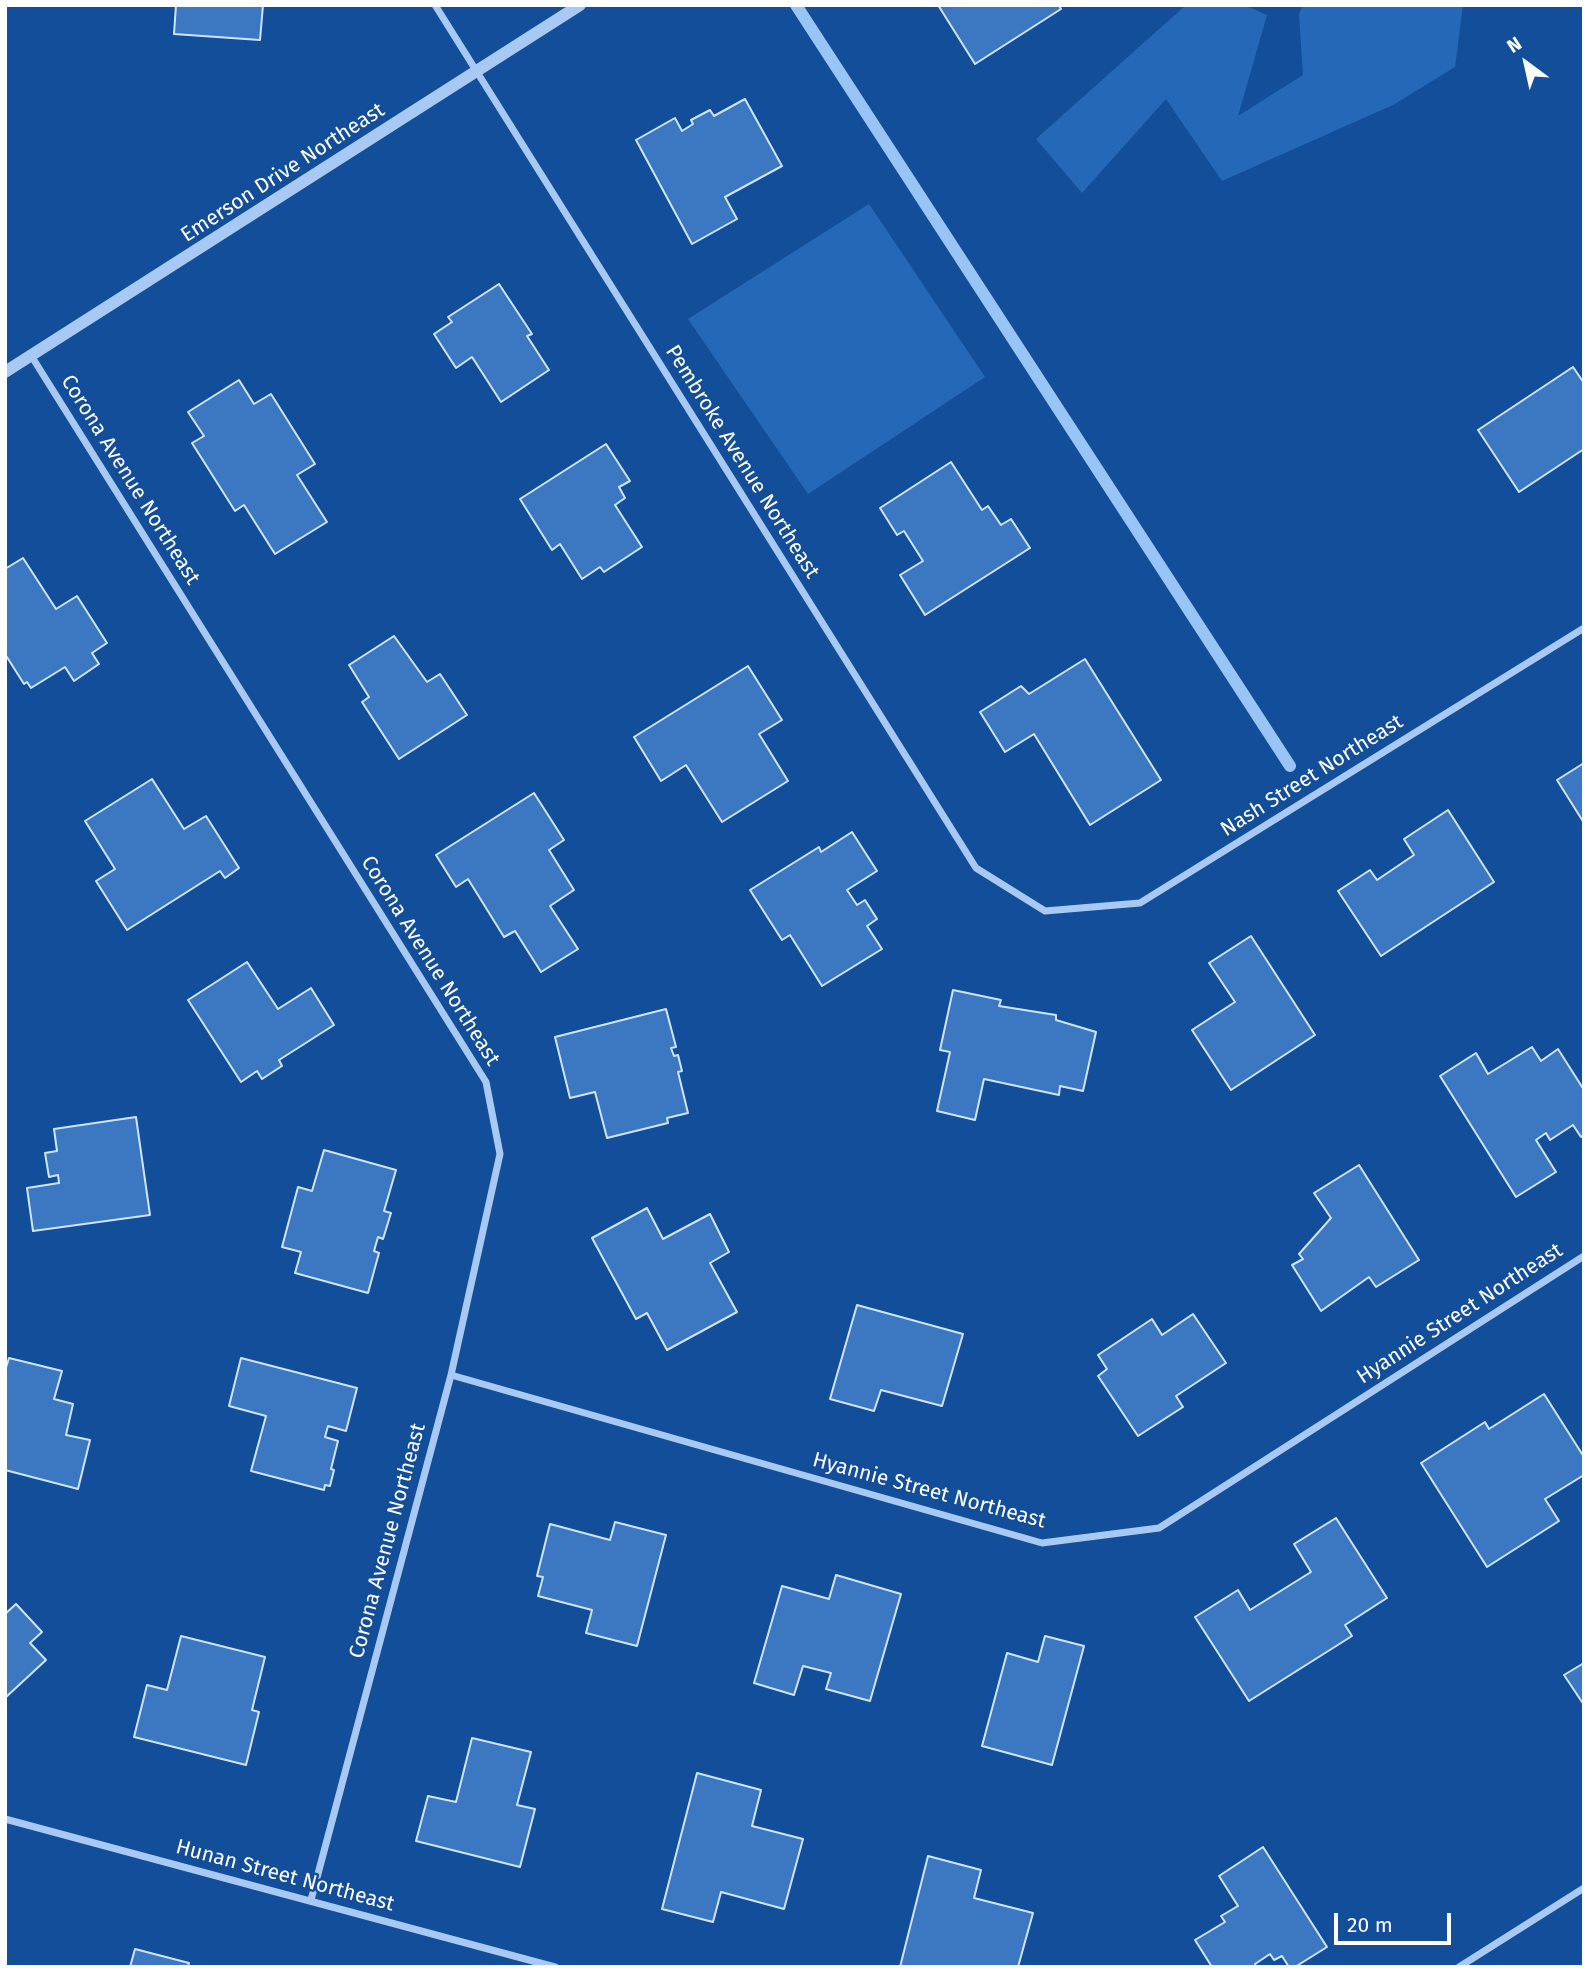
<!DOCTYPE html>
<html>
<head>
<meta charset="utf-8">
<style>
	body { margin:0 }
	#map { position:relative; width:1589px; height:1972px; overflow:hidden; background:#134e9a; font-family:"Fira Sans",sans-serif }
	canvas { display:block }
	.frame { position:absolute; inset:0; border:7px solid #fff; pointer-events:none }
	.north { position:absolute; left:1491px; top:28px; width:70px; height:70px; -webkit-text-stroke:5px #134e9a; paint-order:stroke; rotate:327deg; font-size:19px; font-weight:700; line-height:28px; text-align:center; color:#fff }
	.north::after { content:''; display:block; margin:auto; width:24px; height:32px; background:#fff; clip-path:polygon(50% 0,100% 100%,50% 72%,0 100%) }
	.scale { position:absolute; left:1334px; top:1913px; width:117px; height:32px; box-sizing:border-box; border:4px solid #fff; border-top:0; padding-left:9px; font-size:21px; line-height:24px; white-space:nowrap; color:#fff; -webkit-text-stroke:5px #134e9a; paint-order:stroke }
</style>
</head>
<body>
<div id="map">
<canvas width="1589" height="1972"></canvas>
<div class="frame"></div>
<div class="north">N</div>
<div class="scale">20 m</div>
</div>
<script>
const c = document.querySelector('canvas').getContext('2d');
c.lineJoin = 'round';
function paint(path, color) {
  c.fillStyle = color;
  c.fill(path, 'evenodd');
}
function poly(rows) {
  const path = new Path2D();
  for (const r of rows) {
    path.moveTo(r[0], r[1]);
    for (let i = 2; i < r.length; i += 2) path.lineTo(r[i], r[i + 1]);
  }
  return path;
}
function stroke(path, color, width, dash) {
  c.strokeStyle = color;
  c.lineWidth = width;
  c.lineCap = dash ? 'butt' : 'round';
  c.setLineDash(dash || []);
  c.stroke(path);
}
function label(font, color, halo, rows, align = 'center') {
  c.font = font + ' "Fira Sans",sans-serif';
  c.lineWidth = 5;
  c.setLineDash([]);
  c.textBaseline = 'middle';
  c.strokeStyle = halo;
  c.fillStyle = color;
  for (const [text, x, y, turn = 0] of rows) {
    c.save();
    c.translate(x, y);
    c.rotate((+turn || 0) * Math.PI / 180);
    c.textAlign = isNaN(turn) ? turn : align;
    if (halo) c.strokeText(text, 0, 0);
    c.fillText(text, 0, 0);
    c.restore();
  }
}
const green = poly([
	[1186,5,1244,5,1267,15,1238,116,1303,75,1299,14,1303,5,1463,5,1455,67,1393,105,1222,181,1166,99,1082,193,1036,139],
	[869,204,985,377,808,494,688,319]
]);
const stream = poly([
	[796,5,1290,766]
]);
const building = poly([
	[176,5,263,5,260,40,174,34,176,5],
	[938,5,1059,5,1061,9,975,64,938,5],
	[745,99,782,166,725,197,737,219,692,244,636,140,675,118,682,131,693,124,691,120,710,110,714,116,745,99],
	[499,284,532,334,527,336,549,370,501,402,472,357,456,368,434,334,452,322,448,317,499,284],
	[1573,367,1584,383,1584,449,1519,492,1478,430,1573,367],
	[239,380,254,404,271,394,315,464,297,475,327,522,275,554,244,505,235,511,192,443,204,436,188,412,239,380],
	[606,444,630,481,619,487,625,498,615,505,642,547,604,572,600,567,582,579,560,544,552,550,520,499,606,444],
	[951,462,982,510,988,506,1001,525,1011,519,1030,548,925,615,900,575,923,561,904,531,897,535,880,508,951,462],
	[23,558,56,609,77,596,107,643,92,653,99,664,74,681,65,667,31,688,27,682,24,684,5,654,5,569,23,558],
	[394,636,427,682,440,674,467,715,399,759,362,702,369,697,349,665,394,636],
	[1085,659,1161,780,1090,825,1034,734,1005,752,980,712,1021,686,1029,694,1085,659],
	[748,666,782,720,759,734,788,781,722,822,686,765,661,781,634,737,748,666],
	[1584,763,1584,823,1557,780,1584,763],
	[152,779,184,829,206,816,239,868,225,878,220,871,127,930,96,881,115,869,85,821,152,779],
	[534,793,564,840,549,850,574,890,550,906,578,949,541,972,515,931,504,937,468,879,456,887,436,855,534,793],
	[1448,810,1494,882,1381,956,1338,891,1370,870,1377,880,1414,855,1404,839,1448,810],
	[852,832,877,871,847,890,857,905,865,900,877,919,867,926,882,949,822,986,790,935,782,940,750,890,819,847,821,852,852,832],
	[1251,936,1315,1035,1231,1090,1192,1030,1235,1002,1209,963,1251,936],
	[247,962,278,1009,311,988,334,1025,279,1060,282,1066,262,1079,257,1071,241,1082,188,1000,247,962],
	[953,990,1001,1000,999,1006,1056,1015,1056,1020,1096,1032,1083,1091,1060,1086,1059,1095,984,1079,975,1120,937,1111,950,1052,940,1050,953,990],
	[666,1009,676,1047,671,1048,674,1056,678,1055,682,1071,678,1072,688,1113,667,1118,668,1123,607,1138,595,1092,570,1098,555,1037,666,1009],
	[1532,1047,1541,1061,1558,1049,1584,1090,1584,1135,1581,1137,1573,1125,1550,1140,1546,1133,1536,1140,1556,1172,1516,1197,1440,1076,1476,1053,1488,1074,1532,1047],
	[136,1117,150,1215,33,1231,27,1188,59,1183,58,1175,49,1177,45,1153,57,1151,54,1129,136,1117],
	[324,1150,396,1170,384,1211,391,1213,383,1239,378,1237,374,1251,379,1253,368,1293,295,1273,301,1252,282,1247,298,1187,312,1191,324,1150],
	[1359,1165,1419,1260,1376,1287,1369,1277,1321,1311,1292,1265,1303,1259,1299,1254,1331,1218,1314,1193,1359,1165],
	[647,1208,663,1239,710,1214,729,1252,710,1263,737,1312,667,1350,647,1313,636,1319,592,1238,647,1208],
	[857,1305,963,1334,942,1406,881,1390,874,1411,830,1399,857,1305],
	[1193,1314,1226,1363,1176,1396,1183,1407,1138,1436,1098,1376,1107,1369,1098,1355,1152,1319,1162,1335,1193,1314],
	[9,1358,62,1371,54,1399,73,1404,66,1435,90,1440,78,1489,5,1470,5,1371,9,1358],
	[241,1358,357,1388,346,1431,328,1426,325,1437,338,1441,331,1469,334,1470,330,1486,325,1485,324,1490,251,1471,266,1416,229,1406,241,1358],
	[1544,1394,1584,1457,1584,1475,1545,1499,1559,1521,1487,1567,1421,1463,1485,1422,1489,1429,1544,1394],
	[1336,1518,1387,1598,1345,1625,1352,1636,1249,1701,1195,1617,1238,1590,1250,1610,1311,1572,1294,1544,1336,1518],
	[615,1522,666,1535,637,1646,586,1633,592,1610,538,1596,543,1577,537,1576,550,1524,610,1540,615,1522],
	[836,1575,901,1594,870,1701,826,1689,831,1673,803,1666,794,1695,754,1683,782,1586,829,1599,836,1575],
	[16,1604,42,1632,30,1643,46,1660,5,1698,5,1614,16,1604],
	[181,1636,265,1657,252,1710,259,1712,246,1765,134,1737,147,1685,167,1690,181,1636],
	[1045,1636,1084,1646,1052,1765,982,1746,1007,1653,1038,1662,1045,1636],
	[1584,1663,1584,1705,1564,1675,1584,1663],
	[472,1738,531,1752,517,1805,535,1809,520,1867,416,1841,428,1796,456,1802,472,1738],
	[697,1773,761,1790,752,1826,803,1839,784,1909,721,1892,713,1922,662,1909,697,1773],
	[1263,1847,1327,1947,1295,1967,1289,1967,1282,1956,1274,1960,1270,1954,1255,1964,1256,1967,1212,1967,1195,1940,1225,1922,1221,1916,1238,1906,1219,1876,1263,1847],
	[928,1856,981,1870,974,1898,1033,1913,1018,1967,900,1967,928,1856],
	[135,1949,189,1963,188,1967,130,1967,135,1949]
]);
const minor = poly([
	[435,5,976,868,1045,911,1140,903,1584,628],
	[32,357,486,1082,500,1154,451,1375,311,1900],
	[451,1375,1042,1543,1159,1528,1584,1256],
	[5,1819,555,1967],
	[1459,1967,1584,1888]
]);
const tertiary = poly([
	[5,372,580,5]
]);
const streetNames = [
	["Emerson Drive Northeast",283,173,-33],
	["Pembroke Avenue Northeast",742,462,58],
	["Corona Avenue Northeast",130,480,58],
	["Nash Street Northeast",1312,776,-32],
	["Corona Avenue Northeast",430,961,58],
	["Hyannie Street Northeast",1460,1314,-33],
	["Hyannie Street Northeast",929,1491,15],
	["Corona Avenue Northeast",388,1541,-75],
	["Hunan Street Northeast",285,1876,15]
];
paint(green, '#2668b8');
stroke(stream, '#99c4f6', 12);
paint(building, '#3c77c1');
stroke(building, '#cfe4fd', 2);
stroke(minor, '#a7c9f3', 7);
stroke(tertiary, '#a7c9f3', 12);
label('21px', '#fff', '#134e9a', streetNames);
</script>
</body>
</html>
